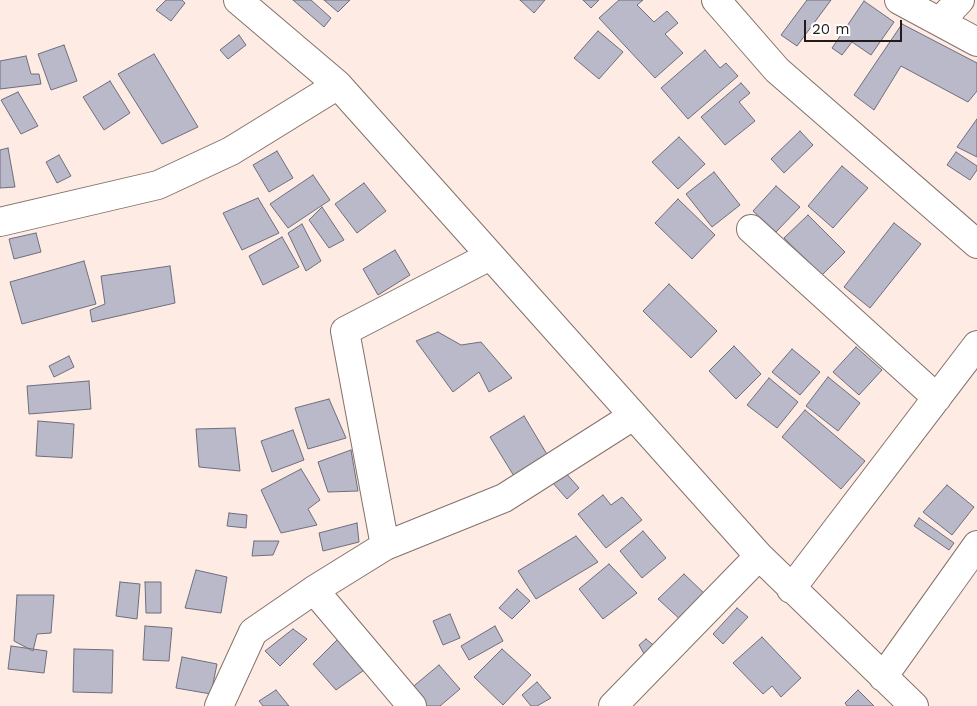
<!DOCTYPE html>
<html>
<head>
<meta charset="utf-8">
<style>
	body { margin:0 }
	#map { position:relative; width:977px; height:706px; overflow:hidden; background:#feebe3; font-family:"Work Sans",sans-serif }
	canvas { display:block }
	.scale { position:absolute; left:804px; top:20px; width:98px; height:22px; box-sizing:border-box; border:2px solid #221b19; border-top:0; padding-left:6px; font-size:15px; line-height:18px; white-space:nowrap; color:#221b19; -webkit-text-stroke:4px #fff; paint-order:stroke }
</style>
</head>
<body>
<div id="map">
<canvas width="977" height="706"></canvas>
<div class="scale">20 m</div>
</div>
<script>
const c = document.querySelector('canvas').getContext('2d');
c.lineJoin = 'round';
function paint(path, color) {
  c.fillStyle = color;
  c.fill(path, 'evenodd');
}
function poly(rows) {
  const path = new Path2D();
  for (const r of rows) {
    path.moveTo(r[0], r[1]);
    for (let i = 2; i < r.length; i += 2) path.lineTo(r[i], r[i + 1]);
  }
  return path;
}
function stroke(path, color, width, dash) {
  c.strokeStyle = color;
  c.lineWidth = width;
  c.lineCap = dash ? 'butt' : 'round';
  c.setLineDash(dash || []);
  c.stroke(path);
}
const building = poly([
	[166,0,182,0,185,3,171,21,156,10,166,0],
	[293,0,311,0,331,18,324,27,293,0],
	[324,0,350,0,338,12,324,0],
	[520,0,545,0,534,13,520,0],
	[583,0,599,0,591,8,583,0],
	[619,0,643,0,637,5,654,22,667,11,678,23,665,34,683,53,655,78,599,18,619,0],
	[807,0,831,0,797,46,781,35,807,0],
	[864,1,894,22,871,55,852,42,842,55,832,48,864,1],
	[902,24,977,63,977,91,968,102,901,66,874,110,854,95,902,24],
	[598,31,623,52,599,79,574,58,598,31],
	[239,35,246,45,228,59,220,50,239,35],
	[64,45,77,81,51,90,38,54,64,45],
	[705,50,720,68,726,63,738,76,688,119,661,88,705,50],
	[154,54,198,127,162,144,118,74,154,54],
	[26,56,31,74,39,74,41,84,0,89,0,61,26,56],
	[110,81,130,113,104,130,83,97,110,81],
	[741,83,750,93,739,102,755,121,725,145,701,117,741,83],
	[18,92,38,126,21,134,1,100,18,92],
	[977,119,977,157,957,147,977,119],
	[800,131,813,145,784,173,771,159,800,131],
	[679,137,705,164,678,189,652,162,679,137],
	[8,148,15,187,0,188,0,150,8,148],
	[277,151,293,178,269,192,253,165,277,151],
	[956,152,977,166,977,170,970,180,947,165,956,152],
	[59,155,71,176,57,183,46,162,59,155],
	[842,166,868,188,833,228,808,206,842,166],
	[714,172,740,205,712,227,686,194,714,172],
	[313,175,330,200,288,228,270,204,313,175],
	[364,183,386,211,357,233,335,204,364,183],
	[776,186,800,207,776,232,753,211,776,186],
	[258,198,279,233,242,250,223,213,258,198],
	[678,199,715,235,692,259,655,223,678,199],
	[322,207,344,240,329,248,309,220,322,207],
	[808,215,845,252,822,275,784,238,808,215],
	[894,223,921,244,870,308,844,287,894,223],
	[302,224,321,261,306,271,288,233,302,224],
	[36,233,41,252,14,259,9,239,36,233],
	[282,237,299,267,263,285,249,256,282,237],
	[395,250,410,275,378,295,363,269,395,250],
	[84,261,96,304,22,324,10,282,84,261],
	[170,266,175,303,92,322,90,310,105,304,101,276,170,266],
	[669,284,717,331,691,358,643,311,669,284],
	[438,332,461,345,481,342,512,378,489,392,479,372,453,392,416,341,438,332],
	[734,346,761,374,736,399,709,371,734,346],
	[856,347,882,370,859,395,833,372,856,347],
	[792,349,820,372,800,395,772,372,792,349],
	[69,356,74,367,54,377,49,366,69,356],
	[828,377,860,403,838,431,806,406,828,377],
	[769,378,798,402,777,428,747,405,769,378],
	[89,381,91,409,29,414,27,386,89,381],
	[329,399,346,438,308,449,295,408,329,399],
	[805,410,865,461,841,489,782,437,805,410],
	[524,416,551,461,517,481,490,437,524,416],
	[38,421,74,424,72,458,36,456,38,421],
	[235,428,240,471,199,467,196,429,235,428],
	[293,430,304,460,272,472,261,441,293,430],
	[351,450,358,491,328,492,318,462,351,450],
	[301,469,320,500,308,509,317,525,281,533,261,490,301,469],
	[564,471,579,488,567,499,552,482,564,471],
	[947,485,974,507,952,535,923,512,947,485],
	[603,495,611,505,622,497,642,520,606,548,578,514,603,495],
	[229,513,247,515,246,528,227,526,229,513],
	[919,518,954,543,949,550,914,526,919,518],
	[357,523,359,542,323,551,319,533,357,523],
	[643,531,666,558,642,578,620,551,643,531],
	[576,536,598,562,536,599,518,571,576,536],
	[254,541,279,541,273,555,252,556,254,541],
	[609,564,637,593,603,619,579,589,609,564],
	[196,570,227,577,221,613,185,608,196,570],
	[684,574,708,597,683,622,658,599,684,574],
	[120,582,140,584,137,619,116,616,120,582],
	[145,582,161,582,161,613,146,613,145,582],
	[517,589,530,601,512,619,499,608,517,589],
	[17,595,54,595,51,633,37,634,33,651,14,641,17,595],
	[737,608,748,617,723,644,713,634,737,608],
	[450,614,460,638,443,645,433,621,450,614],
	[145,626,172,628,169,661,143,660,145,626],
	[495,626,503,641,469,660,461,646,495,626],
	[293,629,307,639,280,666,265,651,293,629],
	[341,636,367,668,336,690,313,664,341,636],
	[762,637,801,678,781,697,772,686,763,694,733,663,762,637],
	[646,639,657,648,646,657,639,645,646,639],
	[11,646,47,651,44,673,8,669,11,646],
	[74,649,113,650,112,693,73,692,74,649],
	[502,649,531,675,503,705,474,677,502,649],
	[182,657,217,664,211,694,176,688,182,657],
	[439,665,460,689,440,706,422,706,409,690,439,665],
	[537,682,551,698,537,706,531,706,522,695,537,682],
	[276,690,289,706,263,706,259,701,276,690],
	[858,690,874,706,847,706,845,703,858,690]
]);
const minor = poly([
	[238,0,338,85,759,556,914,706],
	[716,0,777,70,977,244],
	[899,0,977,42],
	[940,21,960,0],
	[0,222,158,185,231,151,338,85],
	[751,229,937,398],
	[385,546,345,331,490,256],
	[791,589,977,345],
	[314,590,412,706],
	[883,677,977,545],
	[219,706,253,632,314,590,385,546,504,498,633,416],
	[613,706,759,556]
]);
paint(building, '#b9b9ca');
stroke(building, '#6d6e7d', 1);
stroke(minor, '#83726b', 30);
stroke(minor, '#fff', 28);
</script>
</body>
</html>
